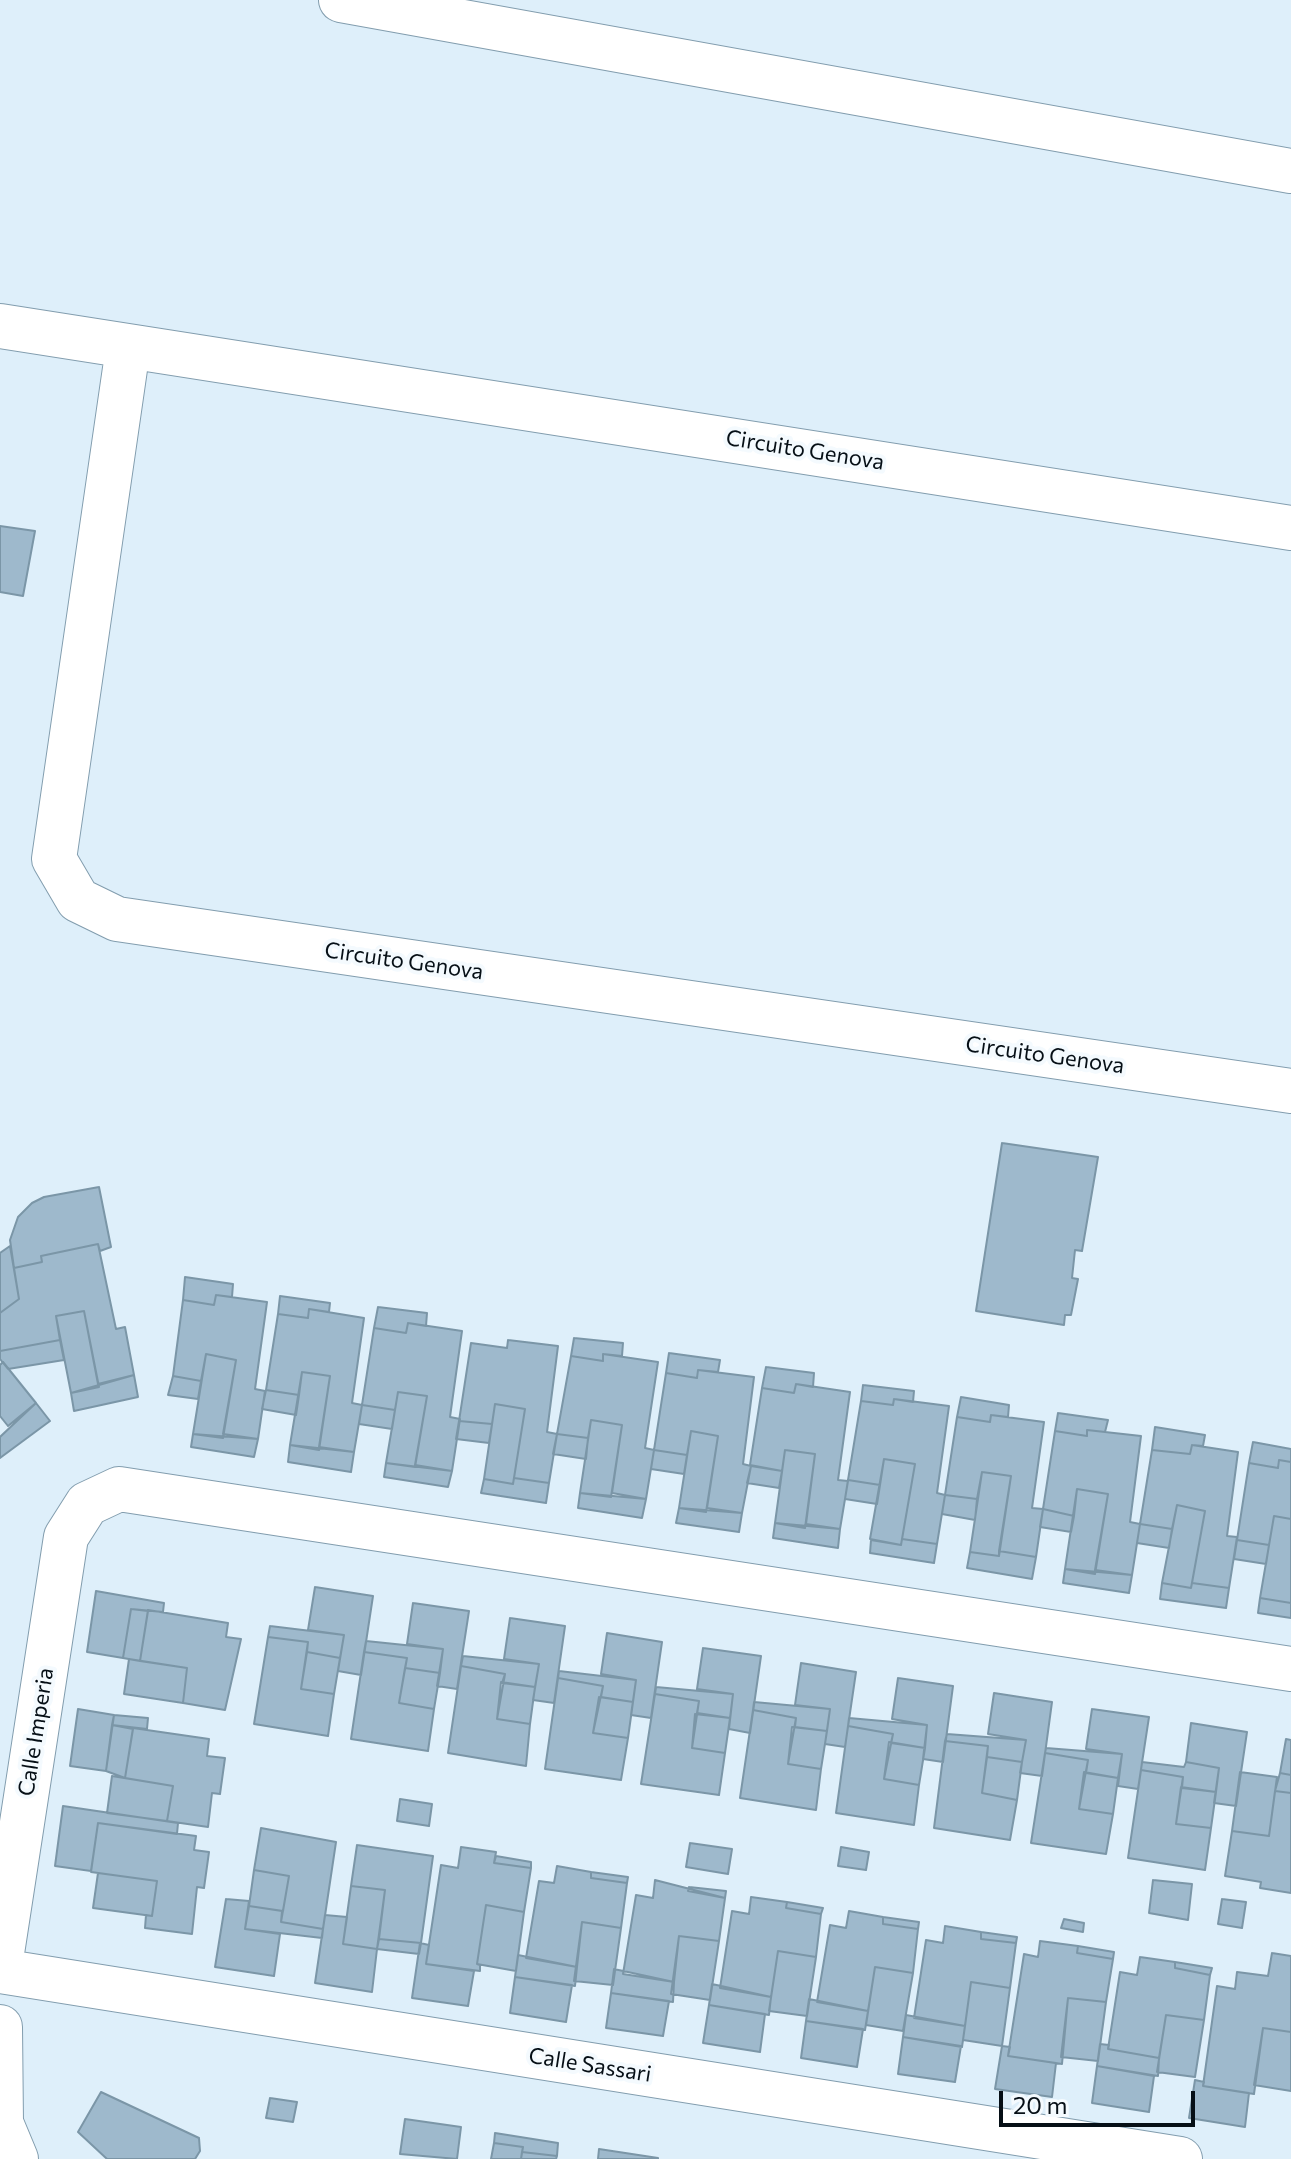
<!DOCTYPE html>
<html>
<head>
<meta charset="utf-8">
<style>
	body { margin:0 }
	#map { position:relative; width:1291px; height:2159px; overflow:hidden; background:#deeffa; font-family:Commissioner,sans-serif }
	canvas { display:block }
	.scale { position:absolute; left:999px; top:2091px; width:196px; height:36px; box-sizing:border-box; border:4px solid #060f16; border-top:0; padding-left:10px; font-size:24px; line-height:28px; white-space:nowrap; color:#060f16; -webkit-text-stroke:6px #f4fafe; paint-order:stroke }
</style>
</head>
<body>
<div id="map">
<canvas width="1291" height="2159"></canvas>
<div class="scale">20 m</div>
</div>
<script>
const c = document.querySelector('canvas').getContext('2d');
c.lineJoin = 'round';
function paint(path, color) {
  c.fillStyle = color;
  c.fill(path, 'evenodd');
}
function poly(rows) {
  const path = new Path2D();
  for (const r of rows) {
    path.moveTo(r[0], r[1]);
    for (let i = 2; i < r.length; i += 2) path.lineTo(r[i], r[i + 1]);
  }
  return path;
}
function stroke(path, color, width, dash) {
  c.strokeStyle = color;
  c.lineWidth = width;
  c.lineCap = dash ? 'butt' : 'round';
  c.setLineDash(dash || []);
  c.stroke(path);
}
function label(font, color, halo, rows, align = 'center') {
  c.font = font + ' Commissioner,sans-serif';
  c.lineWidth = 8;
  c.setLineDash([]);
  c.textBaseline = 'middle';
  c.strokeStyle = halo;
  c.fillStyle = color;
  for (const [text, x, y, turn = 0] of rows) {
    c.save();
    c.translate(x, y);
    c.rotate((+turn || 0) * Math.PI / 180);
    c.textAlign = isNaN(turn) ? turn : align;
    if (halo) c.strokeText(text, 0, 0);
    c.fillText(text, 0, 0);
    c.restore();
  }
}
const building = poly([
	[0,526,35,531,23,596,0,592,0,526],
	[1002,1143,1098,1157,1082,1251,1075,1250,1072,1278,1078,1279,1071,1315,1065,1315,1064,1325,976,1311,1002,1143],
	[99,1187,111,1247,100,1251,98,1244,41,1256,42,1262,14,1268,10,1240,18,1217,32,1203,44,1197,99,1187],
	[98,1244,116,1329,125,1327,134,1375,98,1384,84,1311,56,1316,60,1340,0,1351,0,1313,19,1299,14,1268,42,1262,41,1256,98,1244],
	[10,1246,19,1299,0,1313,0,1253,10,1246],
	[185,1277,233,1284,232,1297,216,1295,214,1305,183,1300,185,1277],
	[216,1295,267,1302,255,1389,265,1391,258,1439,223,1434,236,1360,206,1354,201,1381,173,1376,183,1300,214,1305,216,1295],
	[280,1296,330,1303,329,1312,309,1309,308,1318,278,1314,280,1296],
	[378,1307,427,1313,426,1326,408,1323,406,1333,374,1328,378,1307],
	[309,1309,364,1318,352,1403,362,1405,354,1452,319,1447,330,1376,302,1372,299,1395,266,1390,278,1314,308,1318,309,1309],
	[84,1311,99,1387,71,1393,56,1316,84,1311],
	[408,1323,462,1331,450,1417,460,1419,452,1471,415,1465,427,1396,398,1392,395,1410,362,1405,374,1328,406,1333,408,1323],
	[574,1338,623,1343,622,1356,603,1354,603,1361,571,1356,574,1338],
	[60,1340,64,1360,8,1369,0,1359,0,1351,60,1340],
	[508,1340,558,1346,547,1432,557,1434,549,1483,514,1478,525,1409,495,1404,492,1424,459,1421,471,1343,507,1348,508,1340],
	[669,1353,720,1360,718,1372,698,1370,697,1378,666,1373,669,1353],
	[206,1354,236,1360,223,1438,193,1434,206,1354],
	[603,1354,658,1362,645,1448,654,1450,646,1499,612,1493,622,1425,591,1420,588,1438,557,1434,571,1356,603,1361,603,1354],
	[3,1362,36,1403,8,1426,0,1416,0,1365,3,1362],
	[766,1367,814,1373,813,1387,796,1384,794,1393,762,1388,766,1367],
	[698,1370,754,1377,743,1464,751,1466,742,1513,707,1508,718,1436,691,1431,687,1455,654,1450,666,1373,697,1378,698,1370],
	[302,1372,330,1376,319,1450,290,1445,302,1372],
	[134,1375,138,1397,74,1411,71,1393,134,1375],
	[173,1376,201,1381,198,1399,168,1395,173,1376],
	[796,1384,850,1392,838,1480,848,1481,840,1529,806,1524,815,1454,785,1450,782,1471,750,1465,762,1388,794,1393,796,1384],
	[863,1385,914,1391,913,1402,894,1399,893,1405,861,1401,863,1385],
	[266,1390,299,1395,296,1415,262,1409,266,1390],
	[398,1392,427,1396,415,1467,386,1463,398,1392],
	[961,1397,1009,1405,1008,1417,991,1415,990,1422,957,1417,961,1397],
	[894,1399,949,1406,937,1493,945,1495,937,1544,902,1539,915,1464,884,1459,880,1485,848,1480,861,1401,893,1405,894,1399],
	[36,1403,50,1421,0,1458,0,1437,36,1403],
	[495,1404,525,1409,513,1484,484,1479,495,1404],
	[362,1405,395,1410,392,1429,359,1424,362,1405],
	[1058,1413,1108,1420,1105,1432,1087,1430,1087,1436,1055,1431,1058,1413],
	[991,1415,1044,1422,1032,1508,1043,1509,1036,1557,999,1551,1011,1476,982,1472,977,1499,945,1495,957,1417,990,1422,991,1415],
	[591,1420,622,1425,611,1497,580,1493,591,1420],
	[459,1421,492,1424,489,1443,456,1439,459,1421],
	[1155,1427,1205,1435,1203,1446,1192,1445,1190,1454,1152,1450,1155,1427],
	[1087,1430,1141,1436,1130,1522,1140,1524,1132,1575,1095,1570,1108,1494,1077,1489,1074,1516,1043,1509,1055,1431,1087,1436,1087,1430],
	[691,1431,718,1436,706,1512,679,1508,691,1431],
	[193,1434,258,1439,254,1457,191,1447,193,1434],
	[557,1434,588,1438,586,1459,553,1454,557,1434],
	[1253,1442,1291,1449,1291,1462,1279,1460,1278,1468,1249,1463,1253,1442],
	[290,1445,354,1452,351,1472,288,1462,290,1445],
	[1192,1445,1238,1452,1227,1536,1237,1537,1229,1588,1192,1583,1205,1511,1177,1505,1172,1529,1140,1524,1152,1450,1190,1454,1192,1445],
	[654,1450,687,1455,684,1474,651,1469,654,1450],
	[785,1450,815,1454,805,1528,775,1523,785,1450],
	[884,1459,915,1464,901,1545,870,1539,884,1459],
	[1279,1460,1291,1462,1291,1519,1274,1516,1269,1545,1237,1540,1249,1463,1278,1468,1279,1460],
	[386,1463,452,1471,448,1487,384,1477,386,1463],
	[751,1466,782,1471,779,1488,747,1483,751,1466],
	[982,1472,1011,1476,999,1556,970,1552,982,1472],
	[514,1478,549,1483,546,1503,481,1493,484,1479,513,1484,514,1478],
	[848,1480,880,1485,877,1504,845,1499,848,1480],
	[1077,1489,1108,1494,1095,1574,1065,1569,1077,1489],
	[580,1493,646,1499,642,1518,578,1508,580,1493],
	[945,1495,977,1499,975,1520,942,1514,945,1495],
	[1177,1505,1205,1511,1191,1588,1162,1583,1177,1505],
	[679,1508,742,1513,739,1532,676,1523,679,1508],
	[1043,1509,1074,1516,1071,1532,1040,1527,1043,1509],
	[1274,1516,1291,1519,1291,1603,1260,1598,1274,1516],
	[775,1523,840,1529,838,1548,773,1538,775,1523],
	[1140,1524,1172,1529,1169,1548,1137,1543,1140,1524],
	[902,1539,937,1544,934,1563,870,1553,871,1540,901,1545,902,1539],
	[1237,1540,1269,1545,1266,1564,1234,1559,1237,1540],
	[999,1551,1036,1557,1032,1579,967,1568,970,1552,999,1556,999,1551],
	[1065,1569,1132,1575,1129,1593,1063,1583,1065,1569],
	[1162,1583,1191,1588,1192,1583,1229,1588,1226,1608,1160,1599,1162,1583],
	[315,1587,373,1596,361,1675,338,1671,344,1635,308,1630,315,1587],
	[96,1591,164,1603,163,1612,131,1609,123,1658,87,1652,96,1591],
	[1260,1598,1291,1603,1291,1618,1258,1613,1260,1598],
	[413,1603,469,1611,457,1689,437,1686,443,1649,407,1644,413,1603],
	[131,1609,148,1611,140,1661,123,1658,131,1609],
	[148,1610,228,1623,226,1637,241,1639,225,1710,183,1703,187,1668,140,1661,148,1610],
	[510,1618,565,1626,554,1703,533,1700,539,1664,504,1659,510,1618],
	[270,1626,344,1635,340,1658,307,1652,308,1642,268,1637,270,1626],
	[607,1633,662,1642,651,1718,631,1715,636,1680,601,1674,607,1633],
	[268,1637,308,1642,301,1689,334,1694,328,1736,254,1724,268,1637],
	[366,1641,443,1649,440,1673,405,1668,407,1658,364,1652,366,1641],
	[703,1648,761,1656,750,1733,729,1729,733,1694,697,1689,703,1648],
	[307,1652,340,1658,334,1694,301,1689,307,1652],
	[364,1652,407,1658,399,1703,434,1709,428,1751,351,1739,364,1652],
	[463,1656,539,1664,535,1687,502,1683,505,1674,461,1666,463,1656],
	[129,1659,187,1668,183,1703,124,1694,129,1659],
	[801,1663,856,1672,845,1747,825,1744,830,1709,795,1705,801,1663],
	[461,1666,505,1674,497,1719,530,1724,526,1766,448,1753,461,1666],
	[405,1668,440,1673,434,1709,399,1703,405,1668],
	[559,1671,636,1680,633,1702,601,1697,603,1686,558,1678,559,1671],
	[558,1678,603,1686,593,1733,628,1738,621,1780,545,1769,558,1678],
	[898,1678,953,1686,943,1762,923,1759,927,1725,892,1719,898,1678],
	[501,1682,535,1687,530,1724,497,1719,501,1682],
	[656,1687,733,1694,730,1718,697,1713,699,1701,655,1694,656,1687],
	[994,1693,1052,1702,1042,1776,1020,1773,1026,1740,988,1734,994,1693],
	[655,1694,699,1701,692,1748,725,1753,719,1795,641,1784,655,1694],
	[599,1697,633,1702,628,1738,593,1733,599,1697],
	[754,1702,830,1709,827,1731,795,1727,796,1718,753,1710,754,1702],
	[78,1709,114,1715,106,1771,70,1766,78,1709],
	[1092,1709,1149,1717,1138,1789,1118,1786,1122,1754,1086,1749,1092,1709],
	[753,1710,796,1718,788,1764,821,1769,816,1810,740,1798,753,1710],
	[695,1714,730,1718,725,1753,692,1748,695,1714],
	[114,1715,148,1718,147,1729,112,1725,114,1715],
	[849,1718,927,1725,925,1748,891,1743,893,1734,848,1726,849,1718],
	[1191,1723,1247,1732,1236,1806,1214,1803,1219,1768,1186,1762,1191,1723],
	[112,1725,133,1729,125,1778,106,1771,112,1725],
	[848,1726,893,1734,884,1779,919,1785,914,1825,836,1813,848,1726],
	[792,1727,827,1731,821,1769,788,1764,792,1727],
	[133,1728,209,1739,207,1756,225,1758,220,1794,212,1793,208,1827,167,1821,173,1786,125,1778,133,1728],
	[947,1734,1026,1740,1022,1762,987,1757,988,1746,945,1741,947,1734],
	[1286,1739,1291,1740,1291,1775,1280,1773,1286,1739],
	[945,1741,988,1746,982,1793,1017,1800,1010,1840,934,1828,945,1741],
	[889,1742,925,1748,919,1785,884,1779,889,1742],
	[1046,1748,1122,1754,1118,1778,1086,1773,1088,1760,1045,1753,1046,1748],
	[1045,1753,1088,1760,1079,1809,1113,1814,1106,1854,1031,1843,1045,1753],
	[987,1757,1022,1762,1017,1800,982,1793,987,1757],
	[1142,1762,1184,1767,1186,1762,1219,1768,1216,1792,1182,1788,1183,1777,1141,1770,1142,1762],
	[1141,1770,1183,1777,1176,1824,1211,1828,1205,1870,1128,1858,1141,1770],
	[1084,1772,1118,1778,1113,1814,1079,1809,1084,1772],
	[1240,1772,1277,1777,1269,1836,1232,1831,1240,1772],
	[1280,1773,1291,1775,1291,1793,1275,1791,1280,1773],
	[112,1776,173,1786,167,1821,107,1813,112,1776],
	[1181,1787,1216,1792,1211,1828,1176,1824,1181,1787],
	[1275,1791,1291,1793,1291,1893,1260,1888,1261,1882,1225,1876,1232,1831,1269,1836,1275,1791],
	[400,1799,432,1804,429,1826,397,1821,400,1799],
	[63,1806,178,1823,177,1834,98,1823,91,1871,55,1866,63,1806],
	[98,1823,196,1836,194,1850,209,1852,204,1888,197,1887,192,1934,145,1928,146,1915,152,1916,157,1881,91,1872,98,1823],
	[261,1828,336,1842,323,1929,281,1922,289,1876,254,1870,261,1828],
	[690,1843,732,1849,728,1874,686,1867,690,1843],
	[357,1845,433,1856,421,1943,379,1939,385,1890,351,1886,357,1845],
	[461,1847,496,1852,494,1863,531,1868,524,1912,486,1905,477,1964,480,1965,480,1971,426,1964,441,1865,458,1868,461,1847],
	[841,1847,869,1852,866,1870,838,1866,841,1847],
	[496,1856,531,1862,531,1868,494,1863,496,1856],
	[557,1866,591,1872,591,1878,627,1883,621,1928,582,1922,577,1967,526,1958,539,1881,554,1883,557,1866],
	[254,1870,289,1876,283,1911,249,1906,254,1870],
	[591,1872,628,1877,627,1883,591,1878,591,1872],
	[98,1873,157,1881,152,1916,93,1908,98,1873],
	[655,1880,725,1898,719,1941,679,1936,674,1982,623,1974,636,1895,653,1898,655,1880],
	[1153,1880,1192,1884,1188,1920,1149,1913,1153,1880],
	[351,1886,385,1890,377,1949,343,1944,351,1886],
	[689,1887,726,1891,725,1898,688,1891,689,1887],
	[751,1897,787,1902,786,1908,821,1914,816,1957,778,1951,771,1997,720,1988,732,1911,749,1914,751,1897],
	[226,1899,249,1901,245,1929,280,1934,274,1976,215,1967,226,1899],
	[1222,1899,1246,1902,1242,1928,1218,1924,1222,1899],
	[787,1902,823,1908,821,1914,786,1908,787,1902],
	[486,1905,524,1912,516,1971,477,1964,486,1905],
	[249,1906,282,1911,281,1922,323,1929,322,1938,245,1929,249,1906],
	[849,1911,883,1917,883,1924,918,1929,913,1973,875,1967,868,2011,817,2002,830,1925,846,1928,849,1911],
	[325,1915,347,1917,343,1944,377,1949,372,1992,315,1983,325,1915],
	[883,1917,919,1922,918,1929,883,1924,883,1917],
	[1064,1919,1084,1923,1083,1932,1061,1928,1064,1919],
	[582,1922,621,1928,613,1985,574,1981,582,1922],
	[945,1926,981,1932,981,1939,1016,1943,1010,1988,971,1982,965,2026,914,2018,926,1940,943,1943,945,1926],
	[981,1932,1017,1937,1016,1943,981,1939,981,1932],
	[679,1936,719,1941,710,2000,671,1994,679,1936],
	[379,1939,421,1943,419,1954,377,1949,379,1939],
	[1040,1941,1078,1946,1077,1953,1113,1959,1106,2002,1068,1998,1062,2064,1008,2056,1024,1954,1038,1957,1040,1941],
	[420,1943,429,1945,426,1964,474,1971,468,2006,412,1998,420,1943],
	[1078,1946,1114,1952,1113,1959,1077,1953,1078,1946],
	[778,1951,816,1957,807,2016,769,2011,778,1951],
	[1272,1953,1291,1956,1291,2032,1263,2028,1254,2094,1203,2086,1217,1986,1235,1989,1237,1972,1268,1976,1272,1953],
	[518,1955,577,1967,575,1986,515,1977,518,1955],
	[1140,1957,1175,1962,1175,1968,1210,1975,1204,2020,1166,2015,1159,2058,1108,2049,1120,1972,1137,1975,1140,1957],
	[1175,1962,1212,1968,1210,1975,1175,1968,1175,1962],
	[875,1967,913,1973,903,2031,866,2025,875,1967],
	[614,1969,674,1982,673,2002,611,1993,614,1969],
	[515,1977,572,1985,566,2022,510,2013,515,1977],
	[971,1982,1010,1988,1002,2046,963,2040,971,1982],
	[712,1984,771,1997,769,2015,709,2005,712,1984],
	[611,1993,669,2001,663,2036,606,2028,611,1993],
	[1068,1998,1106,2002,1098,2061,1061,2057,1068,1998],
	[809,1999,868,2011,865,2030,806,2021,809,1999],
	[709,2005,765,2014,760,2052,703,2043,709,2005],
	[906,2015,965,2026,962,2047,903,2037,906,2015],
	[1166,2015,1204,2020,1195,2077,1157,2072,1166,2015],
	[806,2021,863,2029,857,2067,801,2058,806,2021],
	[1263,2028,1291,2032,1291,2091,1254,2085,1263,2028],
	[903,2037,961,2046,955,2082,898,2074,903,2037],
	[1100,2044,1109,2045,1108,2049,1159,2058,1158,2076,1097,2066,1100,2044],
	[1002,2046,1010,2047,1008,2056,1056,2063,1052,2097,995,2089,1002,2046],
	[1097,2066,1154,2076,1149,2112,1092,2103,1097,2066],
	[1195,2080,1204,2082,1203,2086,1249,2093,1245,2127,1189,2118,1195,2080],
	[101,2092,199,2138,200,2151,195,2159,107,2159,78,2132,101,2092],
	[270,2098,297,2102,293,2122,266,2118,270,2098],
	[405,2119,461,2127,457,2159,400,2154,405,2119],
	[495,2133,558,2143,557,2156,522,2152,523,2147,494,2143,495,2133],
	[494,2143,523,2147,521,2159,491,2159,494,2143],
	[599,2149,658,2158,658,2159,598,2159,599,2149],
	[522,2152,557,2156,556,2159,521,2159,522,2152]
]);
const minor = poly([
	[341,0,1291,171],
	[0,326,1291,528],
	[128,348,54,859,78,900,117,919,1291,1091],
	[0,1966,66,1537,87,1504,119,1489,1291,1669],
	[0,1971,1180,2159],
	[0,2027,1,2123,16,2159]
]);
const streetNames = [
	["Circuito Genova",805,450,9],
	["Circuito Genova",404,961,8],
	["Circuito Genova",1045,1055,8],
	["Calle Imperia",36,1732,-81],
	["Calle Sassari",590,2065,9]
];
paint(building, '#9eb9cc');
stroke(building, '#7b96a7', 2);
stroke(minor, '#829dae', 46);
stroke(minor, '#fff', 44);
label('22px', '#060f16', '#f4fafe', streetNames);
</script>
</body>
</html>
